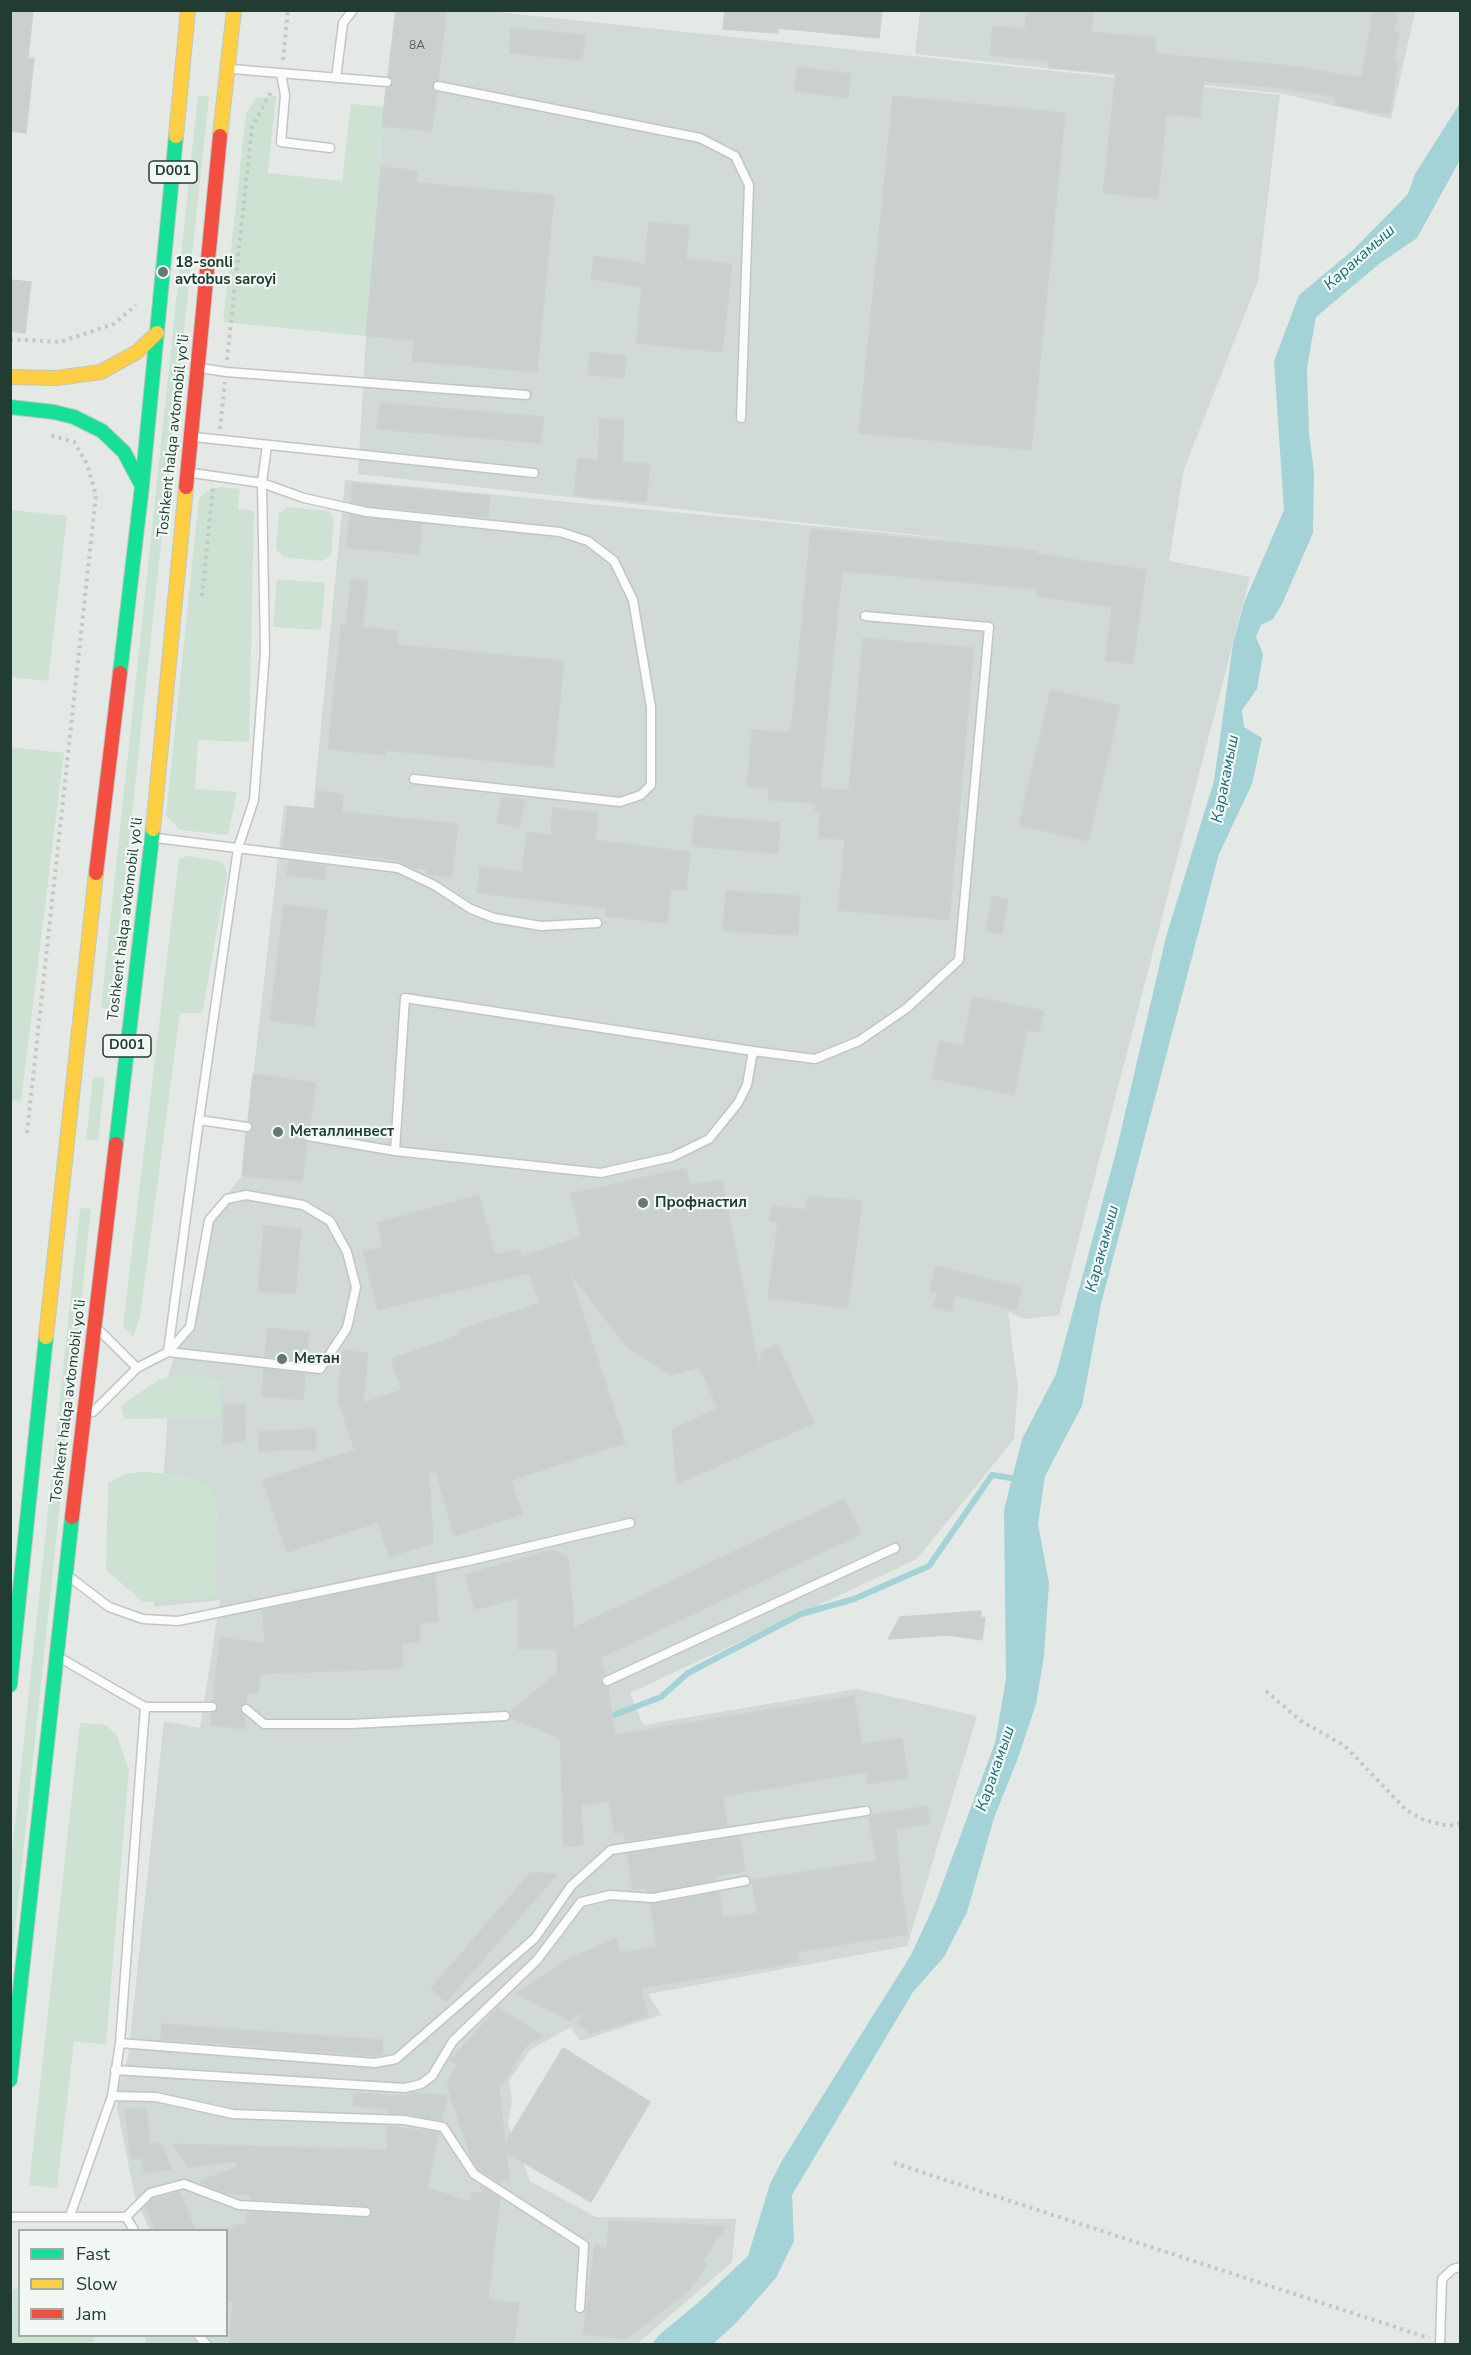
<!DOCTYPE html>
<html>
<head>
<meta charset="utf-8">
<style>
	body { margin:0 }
	#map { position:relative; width:1471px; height:2355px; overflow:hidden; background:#e4e9e6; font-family:"Nunito Sans",sans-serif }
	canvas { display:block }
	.frame { position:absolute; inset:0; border:12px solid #213c33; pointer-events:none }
	.legend { position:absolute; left:18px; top:2229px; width:210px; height:108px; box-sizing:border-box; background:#f1f8f4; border:2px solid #9eada7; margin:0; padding:8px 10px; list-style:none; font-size:18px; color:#213c33 }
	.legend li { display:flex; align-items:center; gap:12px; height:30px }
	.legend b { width:30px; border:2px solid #9eada7 }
</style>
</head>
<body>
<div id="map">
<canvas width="1471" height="2355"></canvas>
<div class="frame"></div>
<ul class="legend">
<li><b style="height:8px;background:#16e098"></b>Fast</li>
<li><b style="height:8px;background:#ffcf43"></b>Slow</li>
<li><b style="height:8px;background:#f24e42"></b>Jam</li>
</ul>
</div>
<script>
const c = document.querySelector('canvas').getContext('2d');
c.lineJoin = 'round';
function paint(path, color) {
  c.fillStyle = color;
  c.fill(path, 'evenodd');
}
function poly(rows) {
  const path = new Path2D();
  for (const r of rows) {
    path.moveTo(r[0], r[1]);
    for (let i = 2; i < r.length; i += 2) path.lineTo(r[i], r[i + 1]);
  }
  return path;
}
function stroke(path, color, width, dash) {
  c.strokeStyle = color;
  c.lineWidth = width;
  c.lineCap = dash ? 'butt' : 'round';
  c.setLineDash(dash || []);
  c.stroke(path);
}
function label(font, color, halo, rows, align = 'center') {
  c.font = font + ' "Nunito Sans",sans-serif';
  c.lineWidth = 4.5;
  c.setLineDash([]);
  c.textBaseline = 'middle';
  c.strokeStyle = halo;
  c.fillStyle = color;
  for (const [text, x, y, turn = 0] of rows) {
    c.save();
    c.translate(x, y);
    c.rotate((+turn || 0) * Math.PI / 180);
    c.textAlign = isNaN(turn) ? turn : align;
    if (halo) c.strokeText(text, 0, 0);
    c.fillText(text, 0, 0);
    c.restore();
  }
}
const built = poly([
	[396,11,488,11,1280,95,1258,281,1184,469,1169,561,1250,577,1059,1315,1025,1319,1008,1312,1018,1388,1014,1439,917,1559,630,1693,643,1725,857,1689,977,1716,907,1946,648,1994,661,2015,580,2041,571,2027,530,2050,509,2081,512,2100,508,2123,530,2181,596,2217,736,2219,732,2262,637,2344,145,2344,146,2336,226,2336,226,2230,150,2230,135,2197,117,2108,118,2088,128,2057,164,1721,200,1728,220,1600,154,1607,167,1429,166,1382,189,1313,204,1222,242,1176,284,805,313,808,345,480,999,544,358,474,366,336,381,168,382,126],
	[920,11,1415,11,1391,119,1279,93,915,54]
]);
const green = poly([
	[198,95,209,97,111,1010,101,1008],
	[276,96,268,173,342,181,351,104,384,107,381,168,366,336,223,322,246,114,256,98],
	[220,487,240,489,238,509,254,511,249,742,198,740,195,789,237,792,228,835,180,830,166,815,199,498,209,490],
	[288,507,329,511,334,519,331,555,322,561,283,557,276,549,279,513],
	[12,510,67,516,48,681,11,677],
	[277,579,325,583,321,630,273,627],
	[11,747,64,753,21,1101,10,1100],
	[189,856,219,861,225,866,227,876,202,1013,180,1013,140,1316,133,1337,123,1326,179,858],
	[93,1077,105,1078,98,1141,86,1140],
	[80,1208,91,1209,11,1968,11,1862],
	[184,1375,222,1379,220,1418,124,1419,121,1406,158,1380],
	[143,1472,174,1474,192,1478,206,1485,214,1495,218,1508,215,1598,143,1602,106,1570,108,1483,125,1474],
	[80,1723,106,1725,117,1736,129,1770,106,2045,74,2041,57,2188,29,2185],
	[13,2289,19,2289,20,2336,94,2336,93,2344,11,2344]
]);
const water = poly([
	[1460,103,1460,160,1417,238,1379,264,1316,317,1307,368,1309,433,1314,473,1313,533,1282,604,1273,619,1261,625,1256,637,1263,654,1257,689,1242,710,1244,727,1262,738,1252,784,1219,854,1101,1304,1082,1406,1045,1476,1038,1524,1049,1583,1044,1656,1036,1704,1018,1758,994,1818,967,1912,944,1957,913,1992,792,2195,794,2241,776,2278,735,2324,713,2344,652,2344,659,2335,700,2301,748,2256,770,2184,783,2159,911,1955,936,1901,995,1743,1006,1679,1004,1510,1022,1439,1056,1374,1116,1152,1166,937,1214,781,1233,644,1244,603,1284,510,1274,361,1299,295,1353,250,1408,194,1415,174]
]);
const stream = poly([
	[614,1715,661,1697,688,1673,801,1614,854,1599,929,1566,992,1475,1017,1479]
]);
const building = poly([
	[10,10,33,10,28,58,34,58,26,133,10,131,10,10],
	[396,10,447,10,438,80,434,81,432,85,437,92,432,131,382,126,386,88,393,83,392,79,388,76,396,10],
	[725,10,882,10,879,38,778,28,778,33,723,29,725,10],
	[1027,10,1093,10,1091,32,1156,38,1155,54,1292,66,1362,78,1373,10,1398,10,1394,32,1399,33,1394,61,1398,62,1389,114,1335,105,1336,97,1275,87,1204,81,1200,117,1166,114,1158,199,1103,193,1116,73,1049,68,1050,61,990,55,993,26,1025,29,1027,10],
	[511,28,585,35,582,60,509,53,511,28],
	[797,67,851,74,848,98,795,91,797,67],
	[893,96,1065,113,1031,450,859,433,893,96],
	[381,167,418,171,416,183,554,195,537,372,412,361,414,340,366,336,381,167],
	[649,222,689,226,686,259,732,264,722,352,636,343,642,287,591,279,594,256,645,264,649,222],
	[10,280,31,282,25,333,10,331,10,280],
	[590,352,626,356,624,378,588,375,590,352],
	[380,403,544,417,541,443,377,429,380,403],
	[600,419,624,420,622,462,650,464,646,502,574,495,578,458,598,460,600,419],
	[353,483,490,496,488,517,368,506,351,502,353,483],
	[350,515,422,524,419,554,346,548,350,515],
	[811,529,1038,551,1037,554,1146,570,1133,664,1105,660,1112,607,1036,596,1037,589,842,571,820,789,849,790,863,638,974,648,949,920,838,910,845,839,819,838,820,812,815,811,816,803,768,800,769,788,747,786,752,730,791,733,811,529],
	[351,579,368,581,362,627,398,631,397,645,564,661,553,767,385,750,385,755,328,749,341,625,346,626,351,579],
	[1051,690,1120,706,1088,841,1019,825,1051,690],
	[317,791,343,794,342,812,458,824,452,877,426,874,426,869,412,868,400,862,382,858,283,847,288,806,316,809,317,791],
	[502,796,525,800,519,827,497,823,502,796],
	[553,808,598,813,595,840,690,852,686,890,671,889,667,923,605,916,606,908,477,893,480,867,522,872,527,832,551,835,553,808],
	[695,815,780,823,778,853,692,846,695,815],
	[289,861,326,866,324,880,287,875,289,861],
	[726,891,800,896,798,935,723,931,726,891],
	[992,896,1008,899,1002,934,986,932,992,896],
	[284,905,327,910,314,1026,270,1021,284,905],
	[973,997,1044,1011,1039,1032,1027,1030,1014,1095,932,1078,940,1041,963,1046,973,997],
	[253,1074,316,1083,309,1130,304,1132,302,1136,304,1140,307,1142,302,1181,242,1176,246,1133,252,1131,253,1127,251,1122,248,1121,253,1074],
	[686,1168,690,1185,722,1180,759,1369,762,1351,777,1344,814,1423,677,1484,672,1430,718,1408,699,1367,672,1375,628,1348,569,1272,625,1443,511,1480,522,1514,454,1536,436,1471,429,1472,433,1543,389,1557,378,1522,287,1552,263,1480,358,1449,354,1448,338,1399,342,1350,368,1353,363,1403,402,1390,391,1359,460,1335,459,1330,540,1303,529,1273,378,1310,363,1252,383,1247,377,1223,479,1195,495,1255,519,1249,521,1257,581,1237,571,1194,686,1168],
	[808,1196,862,1201,848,1308,768,1298,778,1222,769,1221,771,1206,806,1210,808,1196],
	[264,1226,301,1229,295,1294,258,1291,264,1226],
	[936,1266,1022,1288,1016,1310,955,1295,951,1311,934,1307,938,1293,930,1291,936,1266],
	[268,1328,309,1332,306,1361,265,1356,268,1328],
	[264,1369,305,1374,303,1400,262,1396,264,1369],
	[224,1404,246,1405,245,1441,223,1443,224,1404],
	[316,1429,316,1449,259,1451,258,1432,316,1429],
	[844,1499,861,1534,600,1658,605,1675,602,1678,601,1683,608,1687,615,1735,854,1696,862,1744,902,1738,908,1778,868,1784,866,1772,723,1796,727,1826,625,1841,624,1832,614,1833,609,1801,581,1805,583,1845,564,1846,560,1738,511,1718,510,1712,557,1673,557,1649,518,1649,518,1598,475,1610,465,1575,553,1550,568,1557,574,1628,844,1499],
	[435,1574,438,1622,420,1623,420,1642,402,1643,403,1668,260,1674,258,1693,247,1693,246,1703,240,1707,240,1712,245,1716,244,1729,211,1725,212,1713,216,1712,218,1708,217,1703,213,1701,220,1638,265,1643,263,1610,435,1574],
	[981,1611,981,1618,985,1618,982,1640,948,1635,888,1639,900,1617,981,1611],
	[927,1806,930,1824,896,1829,901,1887,908,1934,797,1952,799,1962,640,1988,648,2016,588,2034,585,2028,577,2024,585,2011,569,2020,516,1994,565,1961,616,1938,620,1953,657,1947,650,1904,719,1892,723,1918,757,1913,752,1880,876,1861,869,1816,927,1806],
	[740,1837,745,1871,716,1876,717,1880,653,1892,647,1891,647,1888,633,1890,627,1854,740,1837],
	[531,1872,557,1874,446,2002,431,1989,531,1872],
	[498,2008,543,2036,527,2045,499,2088,505,2144,563,2048,650,2102,591,2202,506,2152,510,2182,502,2179,502,2184,479,2169,471,2158,447,2085,457,2064,449,2061,498,2008],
	[162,2024,382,2040,383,2054,372,2056,161,2039,162,2024],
	[414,2092,447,2096,442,2120,405,2114,387,2113,387,2109,353,2106,354,2093,405,2096,414,2092],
	[146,2108,150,2143,162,2144,172,2169,144,2173,142,2158,131,2159,125,2109,146,2108],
	[387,2126,439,2133,427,2188,471,2202,472,2192,483,2194,480,2186,500,2198,488,2300,519,2303,514,2344,229,2344,233,2302,226,2301,226,2228,233,2230,234,2225,246,2225,248,2212,366,2218,371,2216,372,2210,366,2206,250,2199,250,2195,227,2194,202,2184,200,2181,238,2167,237,2161,189,2167,172,2144,388,2150,387,2126],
	[180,2192,195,2230,155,2230,146,2206,153,2199,180,2192],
	[609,2221,726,2226,703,2260,707,2265,689,2290,626,2339,583,2334,595,2244,607,2250,609,2221]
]);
const path = poly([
	[283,60,288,10],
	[10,339,60,342,114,324,136,305],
	[227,360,252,127,271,92],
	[220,429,225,382],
	[202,596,213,487],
	[27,1133,96,495,87,464,74,442,47,434],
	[1266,1691,1301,1721,1345,1746,1405,1809,1424,1820,1449,1826,1460,1823],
	[894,2163,1429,2338]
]);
const lane = poly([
	[232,69,387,82],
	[281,74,285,95,281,142,330,148],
	[336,78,343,23,353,10],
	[438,86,700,138,735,156,749,185,741,418],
	[201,368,226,372,526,395],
	[194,437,534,473],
	[267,445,262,483,304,498,367,512,560,532,588,541,614,561,633,600,651,707,651,785,641,795,620,802,414,779],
	[192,473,262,483,265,652,254,800,238,848,199,1120],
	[156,838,398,868,434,885,471,909,494,918,541,926,597,923],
	[753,1051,815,1059,859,1041,907,1008,959,960,989,627,865,616],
	[308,1136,395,1151,601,1173,672,1157,709,1139,738,1103,747,1085,753,1051,405,998,395,1151],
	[246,1195,303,1205,330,1221,347,1252,356,1287,347,1328,320,1369,168,1352,190,1327,209,1220,227,1199,246,1195],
	[101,1332,137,1368],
	[93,1412,137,1368,168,1352,199,1120,247,1127],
	[71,1578,109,1607,143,1619,178,1621,468,1561,630,1523],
	[62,1659,145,1707,212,1707],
	[607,1681,895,1548],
	[246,1709,264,1724,352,1724,505,1716],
	[120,2043,145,1707],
	[115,2070,405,2088,421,2084,432,2076,453,2041,537,1960,581,1902,610,1895,653,1898,745,1881],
	[112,2096,156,2097,233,2114,404,2120,443,2127,474,2174,584,2245,580,2308],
	[70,2216,112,2096,120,2043,375,2063,396,2059,535,1938,571,1886,611,1850,866,1811],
	[10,2217,126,2217,134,2230],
	[126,2217,150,2193,184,2184,239,2205,366,2212],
	[199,2336,206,2344],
	[1440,2344,1442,2279,1453,2269,1460,2267]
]);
const fast = poly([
	[10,407,54,412,74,417,102,431,124,452,142,486],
	[120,673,142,486,176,136],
	[116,1144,153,829],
	[10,1685,46,1337],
	[10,2080,72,1517]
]);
const slow = poly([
	[176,136,188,10],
	[220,136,234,10],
	[10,377,57,378,101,372,137,352,157,333],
	[153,829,186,487],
	[46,1337,96,873]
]);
const jam = poly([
	[186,487,220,136],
	[96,873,120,673],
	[72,1517,116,1144]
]);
const markers = [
	[163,272,6,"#657972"],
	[278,1132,6,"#657972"],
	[643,1203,6,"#657972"],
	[282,1359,6,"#657972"]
];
const numberNames = [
	["8A",417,46]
];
const shields = [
	[173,172,48],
	[127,1046,48]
];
const shieldNames = [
	["D001",173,172],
	["D001",127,1046]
];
const poiNames = [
	["18-sonli",175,263],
	["avtobus saroyi",175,280],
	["Металлинвест",290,1132],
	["Профнастил",655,1203],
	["Метан",294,1359]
];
const streetNames = [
	["Toshkent halqa avtomobil yo'li",174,436,-84],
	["Toshkent halqa avtomobil yo'li",126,919,-83],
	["Toshkent halqa avtomobil yo'li",69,1401,-83]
];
const waterNames = [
	["Каракамыш",1360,258,-42],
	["Каракамыш",1226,779,-79],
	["Каракамыш",1103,1249,-75],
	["Каракамыш",996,1769,-71]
];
paint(built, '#d1dad6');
paint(green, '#cde2d2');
paint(water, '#a4d3d7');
stroke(stream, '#a4d3d7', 6);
paint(building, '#cad0cd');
stroke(building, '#ccd2cf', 1.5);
stroke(lane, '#c1c6c3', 11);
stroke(fast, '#bfc6c3', 16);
stroke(slow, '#bfc6c3', 16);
stroke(jam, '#bfc6c3', 16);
stroke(path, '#c1c9c5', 4, [3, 4.5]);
stroke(lane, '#fbfcfb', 8);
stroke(fast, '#16e098', 14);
stroke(slow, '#ffcf43', 14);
stroke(jam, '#f24e42', 14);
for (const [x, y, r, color] of markers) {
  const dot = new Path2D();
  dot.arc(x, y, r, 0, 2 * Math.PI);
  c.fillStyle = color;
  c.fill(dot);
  stroke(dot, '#f1f8f4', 2);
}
label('12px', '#4c625a', null, numberNames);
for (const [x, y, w] of shields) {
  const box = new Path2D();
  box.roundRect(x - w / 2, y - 11, w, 22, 4.5);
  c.fillStyle = '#f1f8f4';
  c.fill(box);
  stroke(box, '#213c33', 1.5);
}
label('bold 14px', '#213c33', null, shieldNames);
label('bold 15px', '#213c33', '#f1f8f4', poiNames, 'left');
label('15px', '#213c33', '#f1f8f4', streetNames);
label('italic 16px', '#1c6e78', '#f1f8f4', waterNames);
</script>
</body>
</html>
